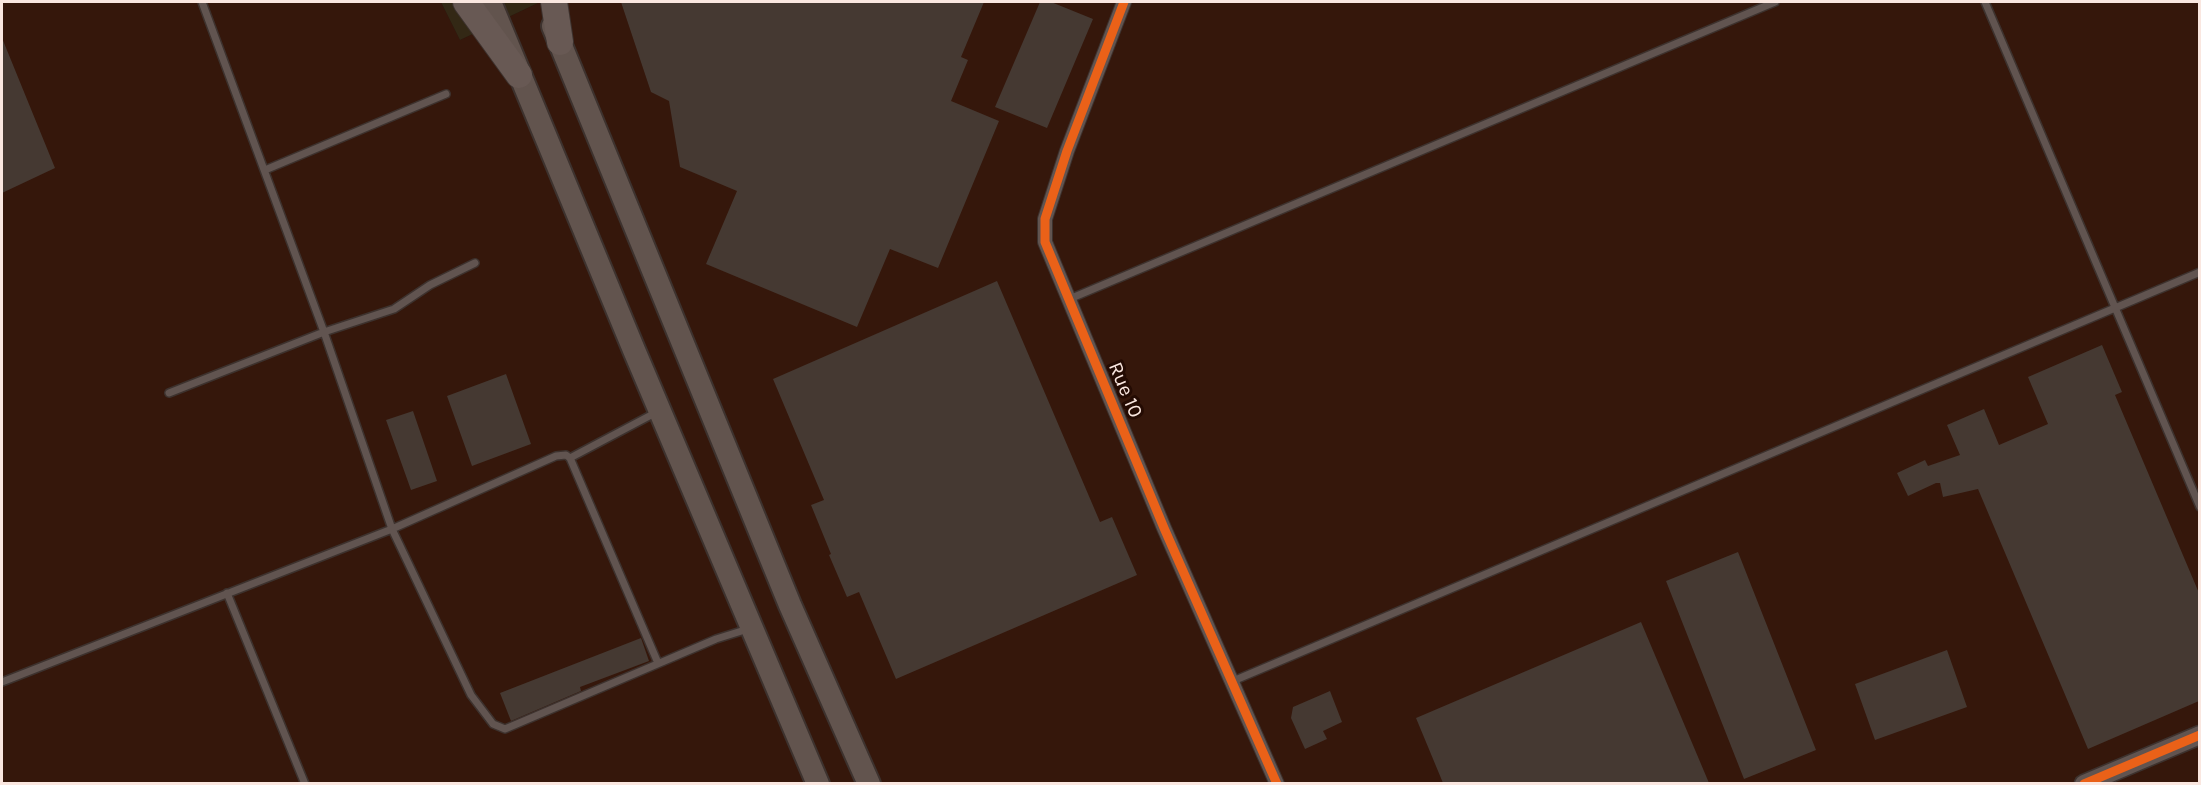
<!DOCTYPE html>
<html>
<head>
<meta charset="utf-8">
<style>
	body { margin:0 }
	#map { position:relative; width:2201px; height:785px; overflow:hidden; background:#261812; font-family:Karla,sans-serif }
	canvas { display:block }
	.frame { position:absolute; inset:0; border:3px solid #fae7e0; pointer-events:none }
</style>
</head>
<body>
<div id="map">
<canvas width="2201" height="785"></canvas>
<div class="frame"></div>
</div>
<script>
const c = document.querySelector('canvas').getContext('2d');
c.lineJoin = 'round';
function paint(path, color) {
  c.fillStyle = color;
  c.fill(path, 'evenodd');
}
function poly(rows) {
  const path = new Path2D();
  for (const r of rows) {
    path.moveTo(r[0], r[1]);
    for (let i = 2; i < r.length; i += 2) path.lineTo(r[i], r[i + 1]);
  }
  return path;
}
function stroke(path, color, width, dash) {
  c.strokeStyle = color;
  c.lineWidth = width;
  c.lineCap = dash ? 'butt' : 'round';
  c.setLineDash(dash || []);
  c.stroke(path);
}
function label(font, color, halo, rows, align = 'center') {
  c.font = font + ' Karla,sans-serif';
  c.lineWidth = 6;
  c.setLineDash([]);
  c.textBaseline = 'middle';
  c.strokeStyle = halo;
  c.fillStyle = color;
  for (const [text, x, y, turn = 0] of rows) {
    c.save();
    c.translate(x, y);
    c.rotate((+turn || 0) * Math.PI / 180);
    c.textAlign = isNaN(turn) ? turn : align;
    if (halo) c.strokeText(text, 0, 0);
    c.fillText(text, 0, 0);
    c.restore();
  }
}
const built = poly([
	[2,2,441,2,460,40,540,2,2199,2,2199,783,2,784]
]);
const green = poly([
	[441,2,540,2,460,40]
]);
const building = poly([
	[621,2,984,2,961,57,968,60,951,101,999,121,938,268,890,249,857,327,706,264,737,191,680,167,669,101,651,92],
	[1040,2,1051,2,1093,19,1047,128,995,107],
	[2,38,55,168,2,193],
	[997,281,1100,522,1112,517,1137,575,896,679,859,592,847,597,829,555,831,554,811,505,824,500,773,379],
	[2102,345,2122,392,2115,395,2199,593,2199,701,2088,749,1978,489,1943,497,1940,483,1936,483,1908,496,1897,473,1925,460,1928,466,1960,455,1947,425,1984,409,1999,445,2048,424,2028,377],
	[506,374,531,444,472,466,447,396],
	[413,411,437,481,411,490,386,420],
	[1738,552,1816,750,1744,779,1666,581],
	[1641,622,1709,783,1443,783,1416,718],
	[641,638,649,661,580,687,581,691,511,721,500,693],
	[1947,650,1967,707,1875,740,1855,684],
	[1330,691,1342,722,1323,731,1327,739,1305,749,1291,718,1293,707]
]);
const service = poly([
	[202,2,324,332,392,529,471,695,493,724,505,729,716,639,748,629],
	[1985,2,2200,507],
	[265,170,446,94],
	[1067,300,1775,2],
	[169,393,324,332,394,309,430,285,475,263],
	[570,458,655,413],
	[227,593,305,784],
	[1233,681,2200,272],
	[2,682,392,529,556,456,566,455,570,458,658,663]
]);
const minor = poly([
	[1124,2,1067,151,1045,219,1045,242,1164,528,1277,784]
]);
const tertiary = poly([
	[2084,784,2200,735]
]);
const primary = poly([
	[490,2,634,350,818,784],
	[553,26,790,605,869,784]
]);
const motorway = poly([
	[466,2,519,75],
	[554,2,560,42]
]);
const cycleway = poly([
	[1124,2,1067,151,1045,219,1045,242,1164,528,1277,784],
	[2084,784,2200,735]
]);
const streetNames = [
	["Rue 10",1125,390,67]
];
paint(built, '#35170b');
paint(green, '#332815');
paint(building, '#453932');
stroke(service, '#3d322e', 10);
stroke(minor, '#3d322e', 16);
stroke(tertiary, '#3d322e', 21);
stroke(primary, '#3d322e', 26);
stroke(motorway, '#3d322e', 28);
stroke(service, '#615450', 7);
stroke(minor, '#615450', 14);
stroke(tertiary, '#615450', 18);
stroke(primary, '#62544e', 22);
stroke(motorway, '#685954', 26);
stroke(cycleway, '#ea6118', 9);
label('20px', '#fae7e0', '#240b03', streetNames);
</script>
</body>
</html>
